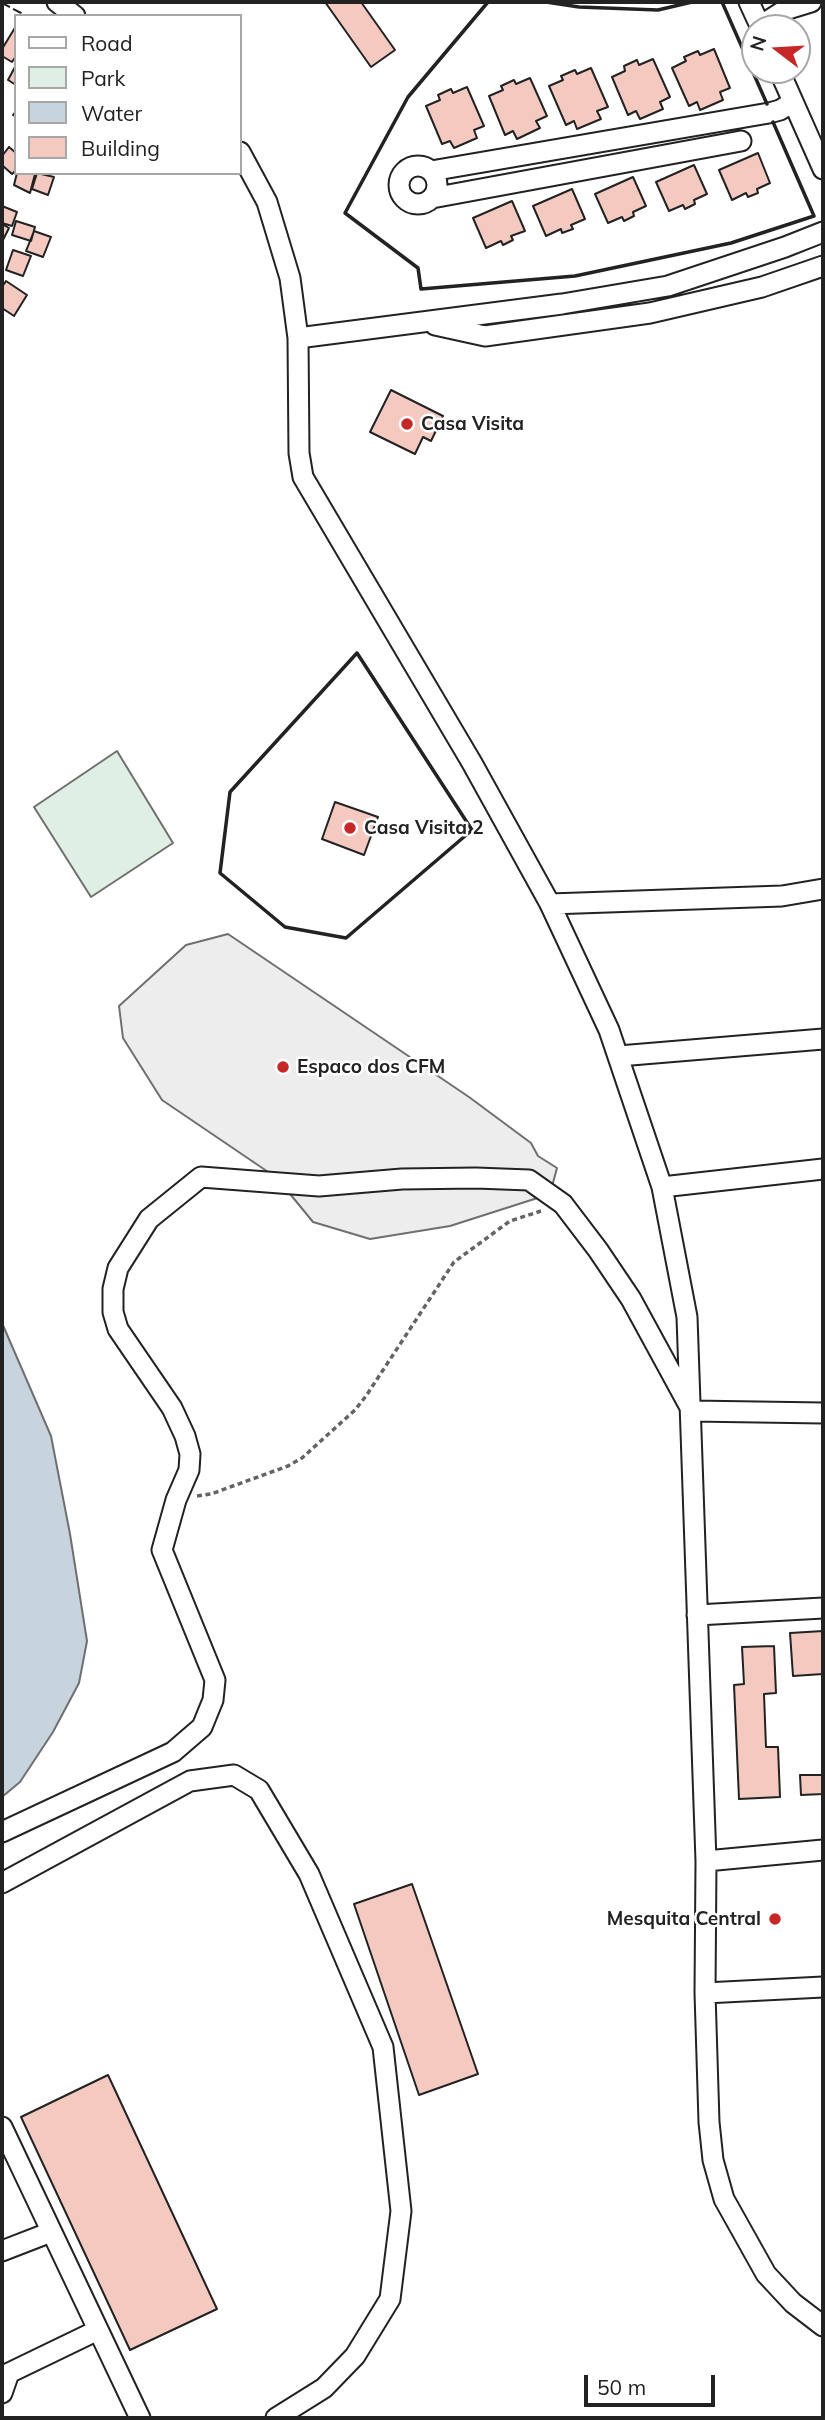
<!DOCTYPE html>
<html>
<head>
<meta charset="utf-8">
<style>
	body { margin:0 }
	#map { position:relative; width:825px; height:2420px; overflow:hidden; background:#fff; font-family:Mulish,sans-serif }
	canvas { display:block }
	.frame { position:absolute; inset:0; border:4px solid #222; pointer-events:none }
	.legend { position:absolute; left:14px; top:14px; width:228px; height:161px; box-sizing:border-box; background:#fff; border:2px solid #a7a7a7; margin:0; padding:9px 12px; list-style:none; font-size:21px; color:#222 }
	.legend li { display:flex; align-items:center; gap:14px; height:35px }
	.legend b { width:35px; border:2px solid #a7a7a7 }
	.north { position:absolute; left:741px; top:14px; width:70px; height:70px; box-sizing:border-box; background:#fff; border:2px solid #a7a7a7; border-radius:50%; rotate:287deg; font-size:19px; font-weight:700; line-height:28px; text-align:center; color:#222 }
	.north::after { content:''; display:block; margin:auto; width:24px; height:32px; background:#c62828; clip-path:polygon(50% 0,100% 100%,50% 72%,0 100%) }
	.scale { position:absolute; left:584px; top:2375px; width:131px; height:32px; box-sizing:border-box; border:4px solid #222; border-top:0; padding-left:9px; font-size:21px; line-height:24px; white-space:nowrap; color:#222; -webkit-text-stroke:5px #fff; paint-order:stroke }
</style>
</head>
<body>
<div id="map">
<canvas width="825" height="2420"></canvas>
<div class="frame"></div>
<ul class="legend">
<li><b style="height:9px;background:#fff"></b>Road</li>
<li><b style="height:19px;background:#e0efe3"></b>Park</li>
<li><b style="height:19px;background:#c7d3dd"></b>Water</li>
<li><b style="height:19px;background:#f3c9c0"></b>Building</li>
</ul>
<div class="north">N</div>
<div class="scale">50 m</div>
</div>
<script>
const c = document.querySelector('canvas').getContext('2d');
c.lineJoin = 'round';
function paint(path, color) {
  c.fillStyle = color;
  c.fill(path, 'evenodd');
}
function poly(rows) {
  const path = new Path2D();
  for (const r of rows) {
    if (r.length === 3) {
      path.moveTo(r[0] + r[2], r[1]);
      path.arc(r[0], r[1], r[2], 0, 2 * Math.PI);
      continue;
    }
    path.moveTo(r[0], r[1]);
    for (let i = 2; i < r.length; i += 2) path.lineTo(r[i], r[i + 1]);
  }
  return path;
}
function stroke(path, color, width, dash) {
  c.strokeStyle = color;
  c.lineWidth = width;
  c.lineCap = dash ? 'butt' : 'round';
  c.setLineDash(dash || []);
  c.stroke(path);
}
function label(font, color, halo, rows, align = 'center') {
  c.font = font + ' Mulish,sans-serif';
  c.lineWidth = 5;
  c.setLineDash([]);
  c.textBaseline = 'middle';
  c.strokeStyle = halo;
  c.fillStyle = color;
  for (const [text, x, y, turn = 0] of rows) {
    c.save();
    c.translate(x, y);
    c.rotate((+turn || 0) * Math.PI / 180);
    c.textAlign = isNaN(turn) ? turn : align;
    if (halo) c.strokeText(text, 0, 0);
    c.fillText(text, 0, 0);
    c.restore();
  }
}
const green = poly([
	[117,751,173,843,91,897,34,807,117,751]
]);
const parking = poly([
	[228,934,469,1097,531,1143,538,1156,557,1168,550,1194,450,1226,370,1239,313,1222,277,1178,162,1100,123,1038,119,1006,186,945,228,934]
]);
const water = poly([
	[2,1323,51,1436,70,1534,87,1641,79,1683,53,1732,20,1782,2,1797,2,1323]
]);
const building = poly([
	[325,2,361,2,395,50,371,67,325,2],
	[16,26,16,56,12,62,2,56,2,49,16,26],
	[714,49,730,88,720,92,723,100,700,110,697,102,689,106,672,68,686,61,684,57,698,51,700,55,714,49],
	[653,59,670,97,660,102,663,109,640,119,636,111,628,115,612,77,625,71,624,66,637,60,639,65,653,59],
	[16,65,16,85,8,80,16,65],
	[591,68,608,107,597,111,601,119,577,129,574,121,566,125,549,86,563,80,561,76,575,70,577,74,591,68],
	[530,78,547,116,536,121,540,128,517,139,513,131,505,135,489,96,503,90,501,86,514,80,516,84,530,78],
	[467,87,484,126,474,130,477,138,454,148,450,141,442,144,426,106,440,100,438,95,451,89,453,93,467,87],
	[9,147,16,153,16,170,12,174,3,166,2,167,2,156,9,147],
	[758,153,770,183,757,189,758,193,748,197,746,193,732,200,719,170,758,153],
	[694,165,707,194,694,200,695,204,685,209,683,205,669,211,656,182,694,165],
	[17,173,35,174,30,193,14,185,17,173],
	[37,173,54,177,48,195,32,189,37,173],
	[633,177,646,206,633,212,634,216,624,221,622,217,608,223,595,194,633,177],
	[572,189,585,219,571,225,573,229,562,233,561,229,546,236,533,206,572,189],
	[512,201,525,231,511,236,513,240,503,245,501,241,486,248,473,218,512,201],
	[2,206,17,212,12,226,2,223,2,206],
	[16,221,35,227,31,241,12,235,16,221],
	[2,224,9,228,2,242,2,224],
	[34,231,51,237,43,257,26,251,34,231],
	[13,250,31,256,23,276,6,270,13,250],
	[6,281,27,295,14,316,2,308,2,287,6,281],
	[391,390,443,416,431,441,423,437,415,454,370,432,391,390],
	[335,802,378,817,364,855,322,839,335,802],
	[823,1631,823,1674,793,1676,790,1633,823,1631],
	[774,1646,776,1693,764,1694,766,1747,778,1747,780,1797,739,1799,734,1685,744,1684,742,1647,774,1646],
	[800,1775,823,1775,823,1794,801,1795,800,1775],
	[412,1884,478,2074,419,2095,354,1904,412,1884],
	[108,2075,217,2309,130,2350,21,2117,108,2075]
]);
const path = poly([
	[197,1496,211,1494,288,1466,302,1458,355,1410,366,1396,454,1262,510,1221,541,1211]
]);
const minor = poly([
	[57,2,75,16],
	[749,2,761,28],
	[760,26,785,10,811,2],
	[779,70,823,169],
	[240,152,267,202,290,278,298,338,299,453,303,477,472,763,550,904,609,1030,662,1187,687,1317,706,1861,705,1993,709,2122,713,2160,724,2199,766,2274,793,2303,823,2326],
	[418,185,19],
	[431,171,769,113,780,110,793,102],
	[432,198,741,141],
	[435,325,485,336,650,313,762,287,823,266],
	[298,338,562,304,668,286,785,247,823,232],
	[550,904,782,896,823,889],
	[619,1056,823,1039],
	[662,1187,823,1169],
	[697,1615,823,1608],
	[2,1832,173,1752,202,1727,213,1700,215,1680,162,1550,176,1500,189,1470,190,1454,185,1436,172,1408,118,1329,113,1312,113,1289,118,1268,149,1219,201,1177,319,1186,402,1179,476,1178,529,1180,563,1204,598,1250,631,1299,692,1411,823,1413],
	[706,1861,823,1850],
	[2,1883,190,1781,234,1775,259,1790,309,1874,383,2047,401,2211,390,2299,355,2356,324,2388,276,2418],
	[705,1993,823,1987],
	[2,2127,140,2418],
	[2,2251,51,2232],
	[2,2393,9,2373,98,2330]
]);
const fence = poly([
	[2,3,21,13,19,16],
	[16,111,13,115,16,116]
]);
const wall = poly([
	[488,2,408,97,345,213,418,268,421,289,575,276,731,243,814,216,773,122],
	[546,2,579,7,658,10,692,2],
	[722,2,767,104],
	[357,653,472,830,346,938,285,927,220,873,230,792,357,653]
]);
const markers = [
	[407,424,7,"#c62828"],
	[350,828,7,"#c62828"],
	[283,1067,7,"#c62828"],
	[775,1919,7,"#c62828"]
];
const poiNames = [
	["Casa Visita",421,424],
	["Casa Visita 2",364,828],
	["Espaco dos CFM",297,1067],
	["Mesquita Central",761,1919,"right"]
];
paint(green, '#e0efe3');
stroke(green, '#6f6f6f', 2);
paint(parking, '#ededed');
stroke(parking, '#6f6f6f', 2);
paint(water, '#c7d3dd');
stroke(water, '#6f6f6f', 2);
paint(building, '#f3c9c0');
stroke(building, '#222', 2);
stroke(minor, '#222', 23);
stroke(path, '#646464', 3.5, [5, 3.5]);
stroke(minor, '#fff', 19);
stroke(fence, '#222', 2, [9, 3.5]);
stroke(wall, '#222', 3.5);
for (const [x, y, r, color] of markers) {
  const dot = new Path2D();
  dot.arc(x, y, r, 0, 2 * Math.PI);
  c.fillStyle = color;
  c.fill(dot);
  stroke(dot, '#fff', 2.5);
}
label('bold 19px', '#222', '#fff', poiNames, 'left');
</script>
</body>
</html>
